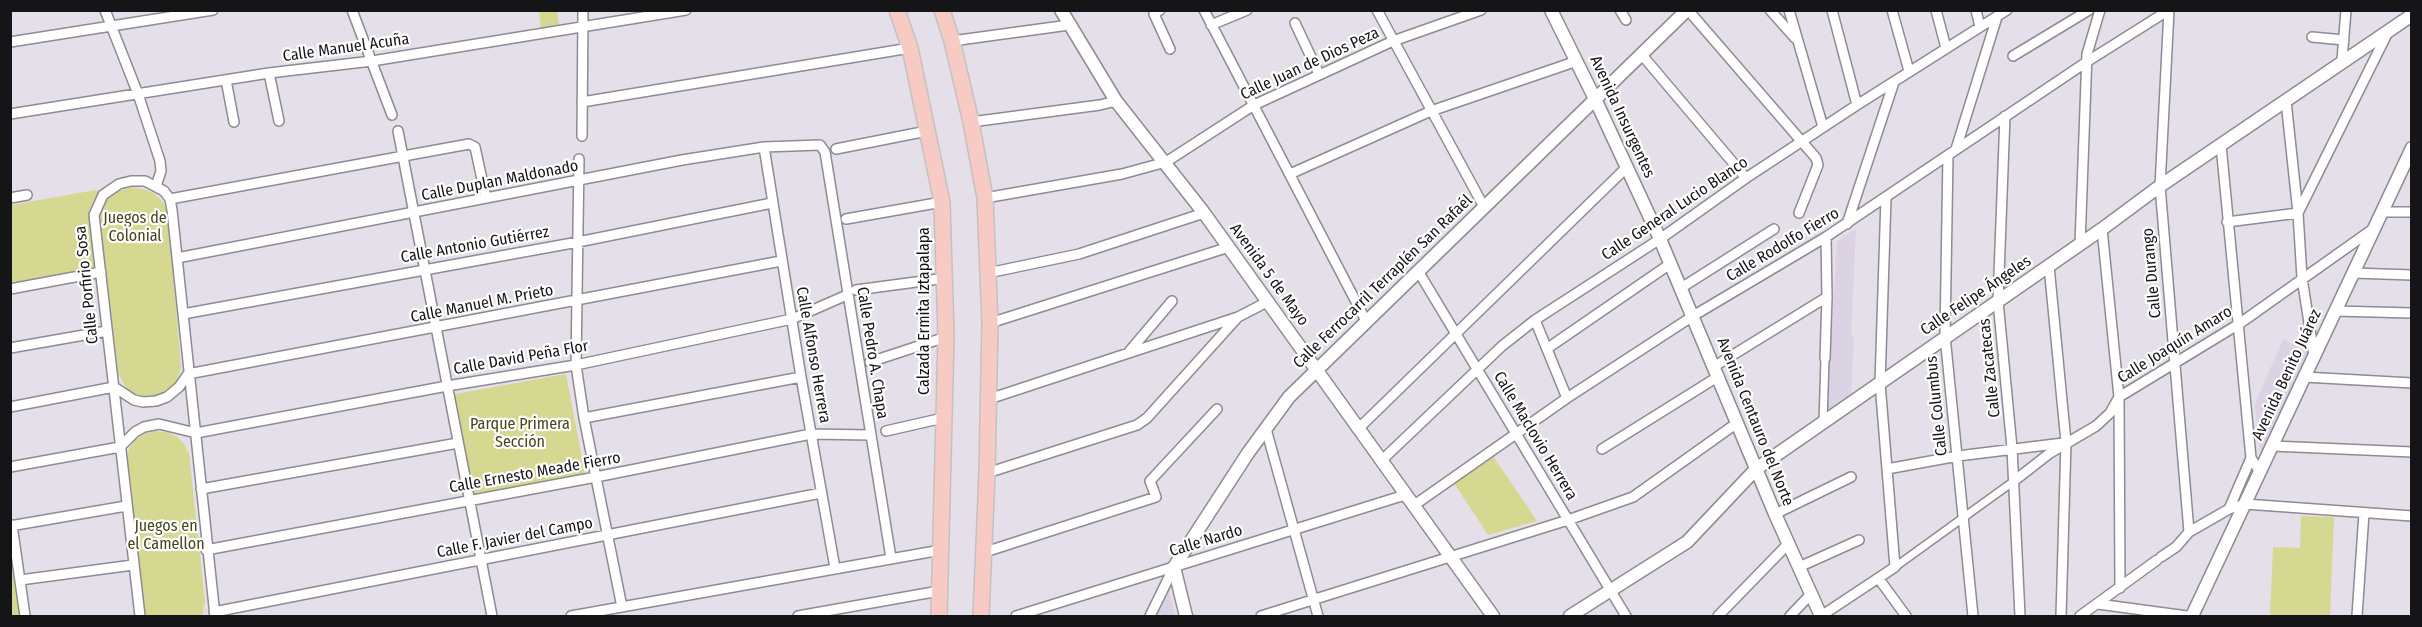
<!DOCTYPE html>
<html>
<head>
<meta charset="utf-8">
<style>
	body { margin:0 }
	#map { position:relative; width:2422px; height:627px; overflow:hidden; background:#e4dfe9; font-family:"Fira Sans Condensed",sans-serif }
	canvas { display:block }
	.frame { position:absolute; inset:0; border:12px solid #151417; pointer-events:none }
</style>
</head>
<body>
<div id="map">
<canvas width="2422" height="627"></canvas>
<div class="frame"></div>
</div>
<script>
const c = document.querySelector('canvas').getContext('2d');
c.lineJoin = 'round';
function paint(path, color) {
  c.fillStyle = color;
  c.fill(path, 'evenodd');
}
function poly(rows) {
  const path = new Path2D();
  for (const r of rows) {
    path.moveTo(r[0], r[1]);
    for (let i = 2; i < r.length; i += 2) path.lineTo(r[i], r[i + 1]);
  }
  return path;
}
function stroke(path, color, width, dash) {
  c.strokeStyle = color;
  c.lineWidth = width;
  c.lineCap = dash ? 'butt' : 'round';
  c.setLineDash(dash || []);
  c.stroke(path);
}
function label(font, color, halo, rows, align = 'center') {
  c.font = font + ' "Fira Sans Condensed",sans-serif';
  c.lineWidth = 4.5;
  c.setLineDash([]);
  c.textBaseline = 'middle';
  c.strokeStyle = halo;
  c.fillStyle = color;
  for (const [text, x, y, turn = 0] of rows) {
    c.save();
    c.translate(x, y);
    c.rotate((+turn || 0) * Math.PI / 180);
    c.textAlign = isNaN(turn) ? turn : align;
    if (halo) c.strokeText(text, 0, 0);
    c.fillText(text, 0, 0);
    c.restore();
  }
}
const built = poly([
	[1856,229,1851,336,1854,336,1851,395,1824,413,1828,335,1832,335,1832,328,1837,241],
	[2283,339,2310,352,2261,459,2255,404],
	[1169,590,1175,616,1157,616]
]);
const green = poly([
	[539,11,557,11,559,26,541,28],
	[132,187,143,189,154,193,162,201,168,211,181,369,173,388,156,398,146,398,128,391,118,373,99,214,104,204,111,195,121,190],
	[96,190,100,192,93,201,90,211,98,271,11,287,11,205],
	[566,374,585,474,473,494,455,394],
	[155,431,166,432,176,436,184,444,189,453,205,602,202,616,145,616,142,609,126,460,129,449,135,440,144,434],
	[1493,456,1537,521,1488,535,1454,483],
	[2301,516,2334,517,2330,616,2270,616,2273,547,2300,548],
	[11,545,22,616,11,616]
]);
const pedestrian = poly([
	[1823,423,1825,358],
	[1895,567,2014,481]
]);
const minor = poly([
	[105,10,138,94,160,161,161,171,156,186],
	[352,10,392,115],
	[1160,10,1154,14,1170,49],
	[1204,10,1366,321],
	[1377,10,1484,207],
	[1620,10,1626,20],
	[1688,10,1816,158,1818,165,1799,213],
	[1770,10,1795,38],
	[1789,10,1823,127],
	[1832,10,1857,105],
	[1892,10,1909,71],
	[1936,10,1946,48],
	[1976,10,1980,27],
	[2169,10,2160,186,2189,532],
	[1295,23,1319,74],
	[1211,25,1247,10],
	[2312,37,2344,40],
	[952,41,1069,25],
	[10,42,213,10],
	[1642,55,1746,178],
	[2013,56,2089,10],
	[2342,60,2346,10],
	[269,73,279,121],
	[226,80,234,122],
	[2286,101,2298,213,2302,278,2314,355],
	[582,102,910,48],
	[10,114,269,73,372,61,686,10],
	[2005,116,1998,301,2012,448,2020,616],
	[971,122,1100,105,1116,101],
	[398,131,492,616],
	[582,136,583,10],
	[2221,145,2251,458,2260,472],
	[764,147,801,377,835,568],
	[836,149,927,131],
	[1956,149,1997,17],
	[1948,155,1945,336,1973,616],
	[579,159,576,365,584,418,622,607],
	[1290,174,1431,111,1577,61],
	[10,198,27,195],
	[985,198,1122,174,1166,162,1254,105,1393,41,1481,10],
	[170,199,469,144,475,147,486,198],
	[2381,212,2412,212],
	[846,219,942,202],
	[2227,222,2298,213,2388,32],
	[1847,224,1894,82],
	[2102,229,2119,397,2120,588],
	[2080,244,2087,54,2100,10],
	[177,258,682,160,764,147,820,145,825,152,891,558],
	[2049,266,2066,442,2061,616],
	[1418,271,1626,616],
	[988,273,1079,254,1204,213],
	[2353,273,2412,275],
	[1681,288,1774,229],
	[10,289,101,272],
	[856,290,946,278],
	[2335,311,2412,313],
	[183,314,578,242,772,203],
	[1535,320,1567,398],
	[990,323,1229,247],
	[10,348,107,331],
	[1548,348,1670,264],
	[1128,353,1172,301],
	[1825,358,1827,297,1826,237],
	[870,362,946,337],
	[1715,366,1827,297],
	[2304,377,2412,383],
	[114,387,134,400,143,402,156,401,167,397,179,387,188,374,781,261],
	[989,399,1238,317,1267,302],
	[10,407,114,387],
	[584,418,801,377],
	[1266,429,1318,616],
	[1358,429,1627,167],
	[886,431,943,418],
	[2272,446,2412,452],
	[1602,449,1719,376],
	[1381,461,1502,346,1535,320,1660,239,1746,178,1857,105,2007,10],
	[10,467,120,447,135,432,144,427,159,424,196,433,447,386,576,365,792,319,847,295],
	[1887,469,1958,456,2063,443],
	[987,473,1137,425,1147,418,1238,317],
	[2014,481,2050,453,2096,426,2110,413,2119,397,2239,324,2373,229],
	[201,489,458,443],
	[1413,506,1567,398,1693,316,1826,237,2088,61,2169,10],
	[2229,509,2251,458],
	[1775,514,1851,477],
	[12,525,25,616],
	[10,526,126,506],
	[206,550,596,477,811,434,870,435],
	[985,552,1156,497,1150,481,1217,409],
	[2161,557,2176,547,2189,532,2229,509,2245,504,2412,516],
	[1799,567,1859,540],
	[1879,579,1906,616],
	[20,580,133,565],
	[2098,604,2187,616],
	[214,612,821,493],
	[140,616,94,215,103,195,119,184,131,181,145,181,164,191,170,199,172,210,215,616],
	[571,616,941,550],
	[798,616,939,591],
	[1016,616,1405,495],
	[1150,616,1174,567],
	[1261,616,1568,520,1633,497,1737,423],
	[1718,616,1788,544],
	[1790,616,1811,594],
	[1821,616,1895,567,1880,383,1886,198],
	[2080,616,2157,560],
	[2357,616,2364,513]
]);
const tertiary = poly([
	[1061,10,1116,101,1204,213,1493,616],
	[1551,10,1596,101,1660,239,1775,514,1821,616],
	[1186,616,1174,567,1248,453,1289,397,1687,10],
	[1570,616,1687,542,1756,469,2102,229,2160,186,2412,15],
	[2192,616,2412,148]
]);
const primary = poly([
	[897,10,910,48,942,202,946,337,939,616],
	[942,10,952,41,971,122,985,198,990,323,987,473,981,616]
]);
const streetNames = [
	["Calle Manuel Acuña",346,48,-8],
	["Calle Juan de Dios Peza",1310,64,-25],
	["Avenida Insurgentes",1622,117,65],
	["Calle Duplan Maldonado",500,181,-11],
	["Calle General Lucio Blanco",1675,209,-34],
	["Calle Antonio Gutiérrez",475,245,-10],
	["Calle Rodolfo Fierro",1783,245,-31],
	["Calle Durango",2152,273,-95],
	["Avenida 5 de Mayo",1269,275,54],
	["Calle Ferrocarril Terraplén San Rafaél",1383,282,-44],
	["Calle Porfirio Sosa",87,285,-96],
	["Calle Felipe Ángeles",1976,296,-34],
	["Calle Manuel M. Prieto",482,304,-11],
	["Calzada Ermita Iztapalapa",925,311,-90],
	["Calle Joaquín Amaro",2175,345,-32],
	["Calle Pedro A. Chapa",872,353,81],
	["Calle Alfonso Herrera",813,355,80],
	["Calle David Peña Flor",521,358,-10],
	["Calle Zacatecas",1990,368,-96],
	["Avenida Benito Juárez",2287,375,-65],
	["Calle Columbus",1937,406,-96],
	["Avenida Centauro del Norte",1755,422,68],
	["Calle Maclovio Herrera",1535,436,59],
	["Calle Ernesto Meade Fierro",535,473,-10],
	["Calle F. Javier del Campo",515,538,-11],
	["Calle Nardo",1206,541,-17]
];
const parkNames = [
	["Juegos de",135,219],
	["Colonial",135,237],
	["Parque Primera",520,425],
	["Sección",520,443],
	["Juegos en",166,527],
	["el Camellon",166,545]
];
paint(built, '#dbd2e3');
paint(green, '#d5d890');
stroke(pedestrian, '#8f8a93', 10);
stroke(minor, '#8f8a93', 12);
stroke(tertiary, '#8f8a93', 15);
stroke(primary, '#c2c2c3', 18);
stroke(pedestrian, '#fff', 7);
stroke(minor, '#fff', 9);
stroke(tertiary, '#fff', 12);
stroke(primary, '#f8cac4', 15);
label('16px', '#151417', '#fff', streetNames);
label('16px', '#45461c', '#fff', parkNames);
</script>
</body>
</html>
